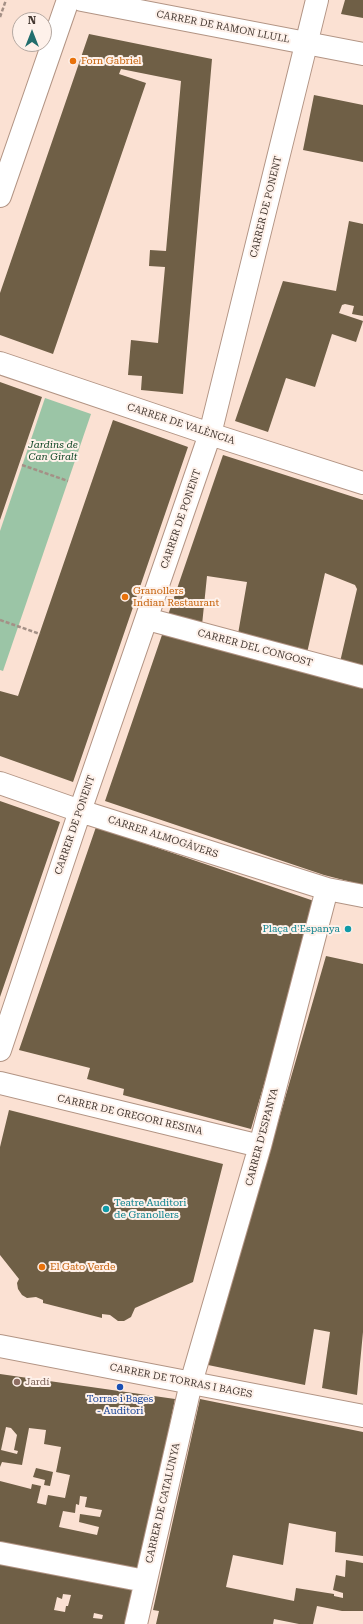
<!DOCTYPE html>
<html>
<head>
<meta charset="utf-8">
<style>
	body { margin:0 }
	#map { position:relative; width:363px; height:1624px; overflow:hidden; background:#fbe1d3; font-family:"Roboto Serif",serif }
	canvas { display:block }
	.north { position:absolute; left:12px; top:12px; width:40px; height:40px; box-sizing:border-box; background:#fef1ea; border:1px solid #b4a8a1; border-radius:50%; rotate:0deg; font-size:11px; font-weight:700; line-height:16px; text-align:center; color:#463a33 }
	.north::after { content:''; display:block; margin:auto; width:14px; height:18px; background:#226e6d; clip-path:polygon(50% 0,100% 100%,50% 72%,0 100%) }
</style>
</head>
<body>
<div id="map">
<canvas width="363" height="1624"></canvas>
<div class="north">N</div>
</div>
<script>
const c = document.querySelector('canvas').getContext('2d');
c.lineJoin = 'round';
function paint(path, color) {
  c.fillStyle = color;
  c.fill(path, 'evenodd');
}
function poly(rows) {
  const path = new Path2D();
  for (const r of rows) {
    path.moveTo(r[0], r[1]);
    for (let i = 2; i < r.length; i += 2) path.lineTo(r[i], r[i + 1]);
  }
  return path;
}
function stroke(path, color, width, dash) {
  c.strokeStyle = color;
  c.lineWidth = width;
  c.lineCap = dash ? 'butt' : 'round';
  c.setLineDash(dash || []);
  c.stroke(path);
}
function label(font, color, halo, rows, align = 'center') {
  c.font = font + ' "Roboto Serif",serif';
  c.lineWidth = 4;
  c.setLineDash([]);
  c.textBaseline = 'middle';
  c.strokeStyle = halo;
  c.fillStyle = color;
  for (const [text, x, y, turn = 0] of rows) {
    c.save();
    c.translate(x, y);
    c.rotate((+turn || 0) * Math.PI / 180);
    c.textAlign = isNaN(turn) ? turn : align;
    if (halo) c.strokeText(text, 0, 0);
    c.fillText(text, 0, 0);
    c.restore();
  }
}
const green = poly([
	[45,398,91,414,3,671,0,670,0,531]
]);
const building = poly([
	[345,0,363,0,363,18,341,14],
	[89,34,212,59,183,394,141,390,142,376,128,375,131,340,158,343,165,267,149,266,150,250,166,251,181,81,121,69,119,74,146,83,53,354,0,335,0,293],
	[314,95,363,105,363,162,303,150],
	[349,221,363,224,363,316,352,314,354,306,345,304,342,305,339,313,363,321,356,342,332,334,315,387,286,378,268,432,235,421,283,281,336,291],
	[0,382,42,397,0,520],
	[113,420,188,447,73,782,0,756,0,691,18,696],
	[223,455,363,500,363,668,340,662,357,589,355,585,325,573,307,653,238,634,247,582,207,576,202,625,168,615],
	[163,632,363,686,363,885,324,875,105,801],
	[0,801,60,822,0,997],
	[96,827,317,902,251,1129,123,1095,124,1089,87,1079,90,1068,19,1050],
	[326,956,363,964,363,1332,357,1395,322,1388,330,1332,314,1329,305,1385,208,1365],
	[9,1110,223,1164,193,1282,135,1308,131,1317,124,1321,118,1321,110,1315,102,1314,102,1318,43,1303,43,1300,36,1297,27,1298,22,1295,18,1289,17,1283,19,1279,0,1255,0,1147],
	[0,1374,175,1399,140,1570,0,1542,0,1481,31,1489,32,1484,41,1486,37,1503,46,1505,48,1495,65,1498,70,1475,56,1472,61,1447,44,1444,46,1430,29,1428,22,1465,2,1462,0,1467],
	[6,1427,11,1428,17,1435,14,1450,18,1451,17,1454,1,1450],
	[80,1496,87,1497,85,1507,102,1510,100,1517,80,1514,79,1522,99,1527,97,1535,59,1527,63,1511,75,1513,76,1504,79,1505],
	[200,1399,363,1432,363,1556,335,1552,336,1532,289,1523,283,1565,233,1555,226,1587,294,1601,296,1588,334,1594,334,1596,343,1598,343,1593,333,1590,336,1575,345,1577,346,1560,363,1563,363,1611,342,1611,317,1606,313,1624,299,1624,274,1619,273,1624,156,1624,159,1611,153,1610],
	[36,1468,53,1472,50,1486,44,1485,45,1480,33,1477],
	[0,1564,136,1590,129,1624,0,1624],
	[63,1594,71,1595,68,1606,66,1606,65,1612,54,1610,57,1597,62,1599],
	[94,1613,103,1615,102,1619,93,1618]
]);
const path = poly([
	[0,17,6,0],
	[22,465,68,481],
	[0,620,40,634]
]);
const street = poly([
	[0,196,68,0],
	[0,363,210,434,363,483],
	[147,619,363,677],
	[0,783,80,811,327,889,363,896],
	[0,1050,80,811,210,434,317,0],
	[0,1083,260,1146],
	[0,1553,145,1581],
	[136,1624,191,1383,260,1146,327,889]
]);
const secondary = poly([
	[82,0,363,54],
	[0,1346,363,1416]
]);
const markers = [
	[73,61,4,"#e8710a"],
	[125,597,4,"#e8710a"],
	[348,929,4,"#0f9aa8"],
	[106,1209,4,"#0f9aa8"],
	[42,1267,4,"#e8710a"],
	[17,1382,4,"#8d6e63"],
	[120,1387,4,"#1a4fb4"]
];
const streetNames = [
	["CARRER DE RAMON LLULL",223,27,11],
	["CARRER DE PONENT",266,207,-76],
	["CARRER DE VALÈNCIA",181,424,18],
	["CARRER DE PONENT",181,519,-71],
	["CARRER DEL CONGOST",255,648,15],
	["CARRER DE PONENT",75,825,-71],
	["CARRER ALMOGÀVERS",163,837,18],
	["CARRER DE GREGORI RESINA",130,1115,13],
	["CARRER D'ESPANYA",262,1137,-75],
	["CARRER DE TORRAS I BAGES",181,1381,11],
	["CARRER DE CATALUNYA",163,1503,-77]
];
const foodNames = [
	["Forn Gabriel",81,61],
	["Granollers",133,591],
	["Indian Restaurant",133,603],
	["El Gato Verde",50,1267]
];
const parkNames = [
	["Jardins de",53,445],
	["Can Giralt",53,457]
];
const cultureNames = [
	["Plaça d'Espanya",340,929],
	["Teatre Auditori",114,1203,"left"],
	["de Granollers",114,1215,"left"]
];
const educationNames = [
	["Jardí",25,1382]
];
const transitNames = [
	["Torras i Bages",120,1399],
	["- Auditori",120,1411]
];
paint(green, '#9bc5a6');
paint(building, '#6f5f46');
stroke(street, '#b29484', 24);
stroke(secondary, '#b29484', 24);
stroke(path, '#a49086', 2.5, [4, 2]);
stroke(street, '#fff', 22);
stroke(secondary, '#fff', 22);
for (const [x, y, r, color] of markers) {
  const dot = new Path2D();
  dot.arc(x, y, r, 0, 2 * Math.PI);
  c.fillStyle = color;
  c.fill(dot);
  stroke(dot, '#fef1ea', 1.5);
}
label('10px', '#463a33', '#fef1ea', streetNames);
label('10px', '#c56008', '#fef1ea', foodNames, 'left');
label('italic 10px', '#0e4625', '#fef1ea', parkNames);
label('10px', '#0d838f', '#fef1ea', cultureNames, 'right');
label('10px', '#785e54', '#fef1ea', educationNames, 'left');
label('10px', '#164399', '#fef1ea', transitNames);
</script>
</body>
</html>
